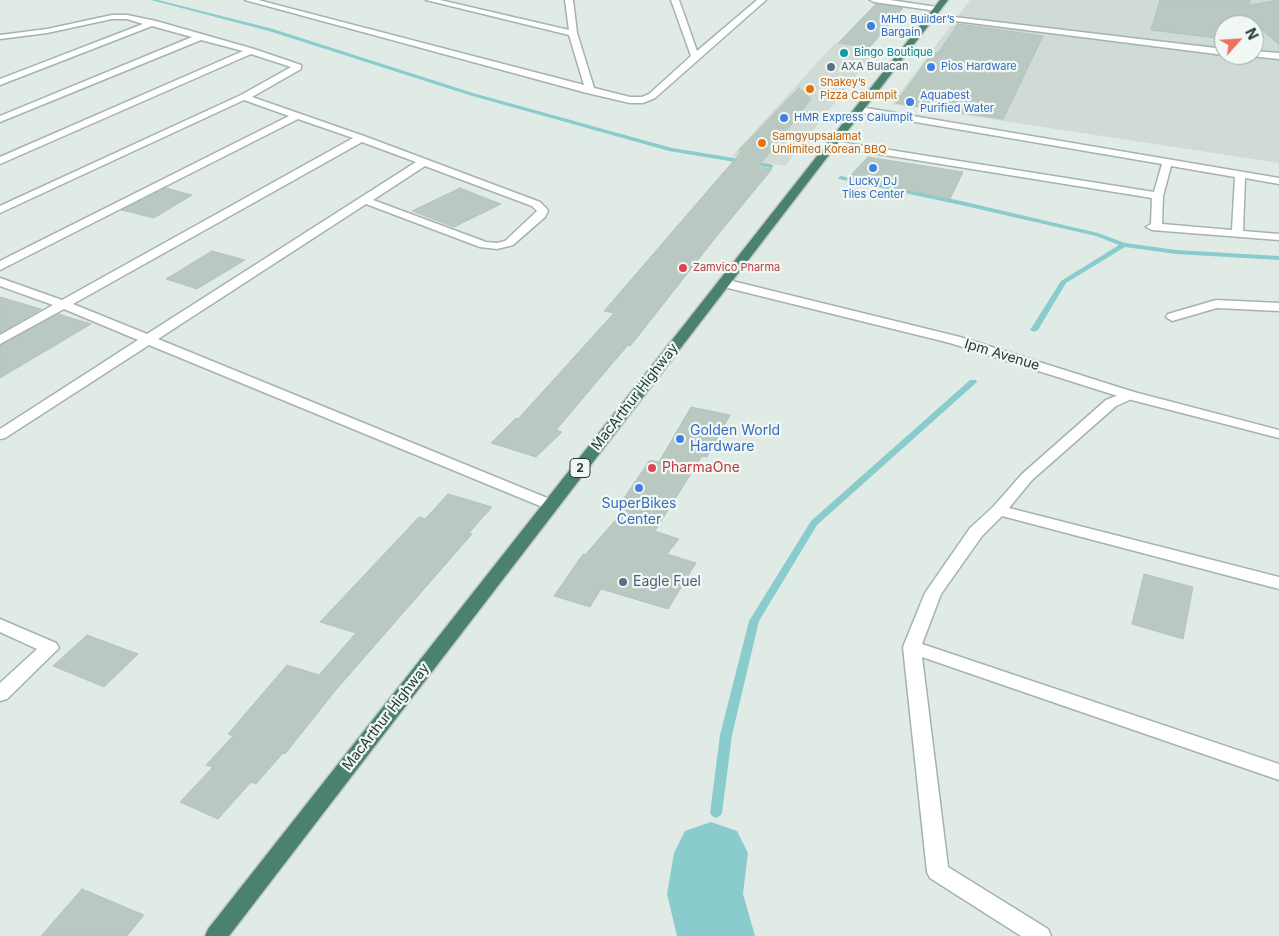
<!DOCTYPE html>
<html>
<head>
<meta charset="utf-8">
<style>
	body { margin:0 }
	#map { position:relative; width:1279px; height:936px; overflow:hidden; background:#e1ebe5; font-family:Inter,sans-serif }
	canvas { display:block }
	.north { position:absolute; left:1214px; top:15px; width:50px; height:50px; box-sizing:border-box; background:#f1f8f4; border:1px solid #9eaca6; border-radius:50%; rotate:64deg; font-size:14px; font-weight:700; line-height:20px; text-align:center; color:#223b31 }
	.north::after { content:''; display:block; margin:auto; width:18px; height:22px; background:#ed6f5d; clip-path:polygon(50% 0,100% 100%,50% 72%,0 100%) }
</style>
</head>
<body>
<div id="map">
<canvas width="1279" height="936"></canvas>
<div class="north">N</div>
</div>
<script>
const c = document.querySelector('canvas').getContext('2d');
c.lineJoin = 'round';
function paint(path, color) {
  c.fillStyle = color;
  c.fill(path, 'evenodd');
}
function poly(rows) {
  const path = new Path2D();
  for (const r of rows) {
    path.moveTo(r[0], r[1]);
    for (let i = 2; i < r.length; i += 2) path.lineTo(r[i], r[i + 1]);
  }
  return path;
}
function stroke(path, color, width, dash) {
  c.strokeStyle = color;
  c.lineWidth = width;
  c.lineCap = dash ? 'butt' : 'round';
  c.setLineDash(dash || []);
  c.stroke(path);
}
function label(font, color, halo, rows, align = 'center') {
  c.font = font + ' Inter,sans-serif';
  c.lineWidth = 4.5;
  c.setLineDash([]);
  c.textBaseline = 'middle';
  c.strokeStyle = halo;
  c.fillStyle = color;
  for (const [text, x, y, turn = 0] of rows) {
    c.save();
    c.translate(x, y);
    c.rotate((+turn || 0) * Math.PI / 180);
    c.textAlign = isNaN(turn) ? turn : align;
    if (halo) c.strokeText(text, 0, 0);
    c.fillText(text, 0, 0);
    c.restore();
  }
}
const built = poly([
	[970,0,1279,0,1279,163,892,104],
	[1224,25,1254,25,1254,55,1224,55],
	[835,43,877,49,785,166,732,156]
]);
const stream = poly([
	[151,0,158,0,273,29,473,93,672,148,771,164,774,166,771,168,669,151,469,95,269,31,151,0],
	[841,176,961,201,1098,233,1125,243,1176,250,1279,256,1279,260,1176,254,1125,247,1066,283,1038,330,1034,332,1030,330,1061,281,1119,245,1096,236,961,205,839,179,838,178,841,176],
	[970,380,976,380,977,382,817,525,759,621,732,735,722,813,720,816,716,818,712,816,710,813,720,735,749,621,811,521,970,380]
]);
const river = poly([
	[711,822,737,831,748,853,743,894,755,936,677,936,667,894,674,853,685,831,711,822]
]);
const building = poly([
	[1160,0,1250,0,1249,5,1279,0,1279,45,1248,17,1247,25,1224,25,1224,39,1151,30,1160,0],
	[876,4,903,8,869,48,838,43,876,4],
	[958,24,1043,36,1003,119,896,103,933,52,938,53,958,24],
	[799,88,811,99,758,167,772,169,716,237,639,335,630,346,628,345,556,430,562,432,536,457,491,443,516,418,518,419,614,313,604,311,742,151,739,150,799,88],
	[868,157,963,172,950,199,849,177,868,157],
	[166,188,192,195,154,218,122,210,166,188],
	[460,188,501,204,454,227,412,211,460,188],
	[212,251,245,260,197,289,166,279,212,251],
	[0,297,41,309,0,333,0,297],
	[58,314,91,324,0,378,0,346,58,314],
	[691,407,730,415,707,457,702,456,655,531,679,539,667,554,696,563,668,609,601,589,590,607,554,596,583,554,585,555,624,510,617,508,650,460,659,462,691,407],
	[448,494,492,507,469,533,472,534,335,691,285,754,283,753,256,784,251,782,218,819,180,802,213,767,206,765,233,736,228,734,287,665,319,675,356,633,320,622,419,517,425,519,448,494],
	[1144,574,1193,587,1183,639,1132,624,1144,574],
	[87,635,138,654,104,687,53,666,87,635],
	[82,889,144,915,127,936,41,936,82,889]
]);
const minor = poly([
	[245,0,258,0,584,85,569,35,426,0,440,0,569,30,565,0,573,0,577,33,594,88,630,97,642,97,649,94,691,56,671,0,679,0,697,51,757,0,766,0,655,98,643,103,630,103,587,93,245,0],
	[870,0,890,0,937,7,941,9,937,11,874,2,870,0],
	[929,14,1224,49,1224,55,932,18,928,16,929,14],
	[112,15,127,15,156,21,254,49,301,65,301,69,252,97,364,136,540,202,547,209,548,211,545,217,513,245,497,249,480,247,366,204,158,339,557,502,559,505,557,508,545,508,149,345,5,438,0,439,0,429,138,340,64,309,0,344,0,335,53,305,0,286,0,278,62,300,353,138,298,119,0,270,0,261,289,116,244,100,0,213,0,206,241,95,291,67,251,54,0,164,0,157,243,51,201,40,0,122,0,116,192,37,152,26,0,85,0,79,143,24,127,19,112,19,47,33,0,39,0,35,47,29,112,15],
	[362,142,416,162,147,334,73,304,362,142],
	[425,166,532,206,537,211,505,241,497,243,486,242,373,200,425,166],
	[1254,51,1279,53,1279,59,1251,56,1254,55,1254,51],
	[860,107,1279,178,1279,184,1245,178,1243,231,1279,234,1279,240,1152,230,1146,227,1151,224,1152,198,829,146,828,144,833,141,1154,192,1162,164,857,112,857,108,860,107],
	[1171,166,1235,177,1232,230,1162,224,1163,196,1171,166],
	[1216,300,1279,303,1279,311,1217,308,1172,321,1166,317,1168,314,1216,300],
	[1129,391,1134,392,1136,395,1134,398,1116,406,1032,480,1009,508,1279,577,1279,589,1002,516,982,536,941,594,922,644,1279,764,1279,780,922,657,948,867,1048,929,1051,936,1021,936,930,878,927,872,903,647,925,593,970,528,993,507,1022,474,1106,400,1129,391],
	[0,619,56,643,59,648,7,699,0,701,0,683,37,649,0,632,0,619]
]);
const tertiary = poly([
	[724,279,960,337,1134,392,1279,430,1279,438,1124,398,950,343,720,286,718,283,724,279]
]);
const trunk = poly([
	[940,0,948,0,229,936,205,936,208,929,940,0]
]);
const markers = [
	[871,26,5,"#3f7fe0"],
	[844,53,5,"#0f9aa8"],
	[831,67,5,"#5c6f8a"],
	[931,67,5,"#3f7fe0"],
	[810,89,5,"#e8710a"],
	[910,102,5,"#3f7fe0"],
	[784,118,5,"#3f7fe0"],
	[762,143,5,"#e8710a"],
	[873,168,5,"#3f7fe0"],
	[683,268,5,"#e0444e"],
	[680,439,5,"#3f7fe0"],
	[652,468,5,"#e0444e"],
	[639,488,5,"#3f7fe0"],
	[623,582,5,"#5c6f8a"]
];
const farShopnames = [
	["MHD Builder’s",881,20],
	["Bargain",881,33],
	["Pios Hardware",941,67],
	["Aquabest",920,96],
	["Purified Water",920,109],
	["HMR Express Calumpit",794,118],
	["Lucky DJ",873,182,"center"],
	["Tiles Center",873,195,"center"]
];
const farCulturenames = [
	["Bingo Boutique",854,53]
];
const farServicenames = [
	["AXA Bulacan",841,67]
];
const farFoodnames = [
	["Shakey’s",820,83],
	["Pizza Calumpit",820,96],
	["Samgyupsalamat",772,137],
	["Unlimited Korean BBQ",772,150]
];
const farHealthnames = [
	["Zamvico Pharma",693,268]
];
const shields = [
	[580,468,20]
];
const shieldNames = [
	["2",580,468]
];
const streetNames = [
	["Ipm Avenue",1002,355,17],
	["MacArthur Highway",635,397,-52],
	["MacArthur Highway",386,717,-52]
];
const shopNames = [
	["Golden World",690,431],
	["Hardware",690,447],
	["SuperBikes",639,504,"center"],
	["Center",639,520,"center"]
];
const healthNames = [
	["PharmaOne",662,468]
];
const serviceNames = [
	["Eagle Fuel",633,582]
];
paint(built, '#cfdbd4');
paint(stream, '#8accce');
paint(river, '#8accce');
paint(building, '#b9c8c1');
stroke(building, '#b3c4bb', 1);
stroke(minor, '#a4b3ab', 3);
stroke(tertiary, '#a4b3ab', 3);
stroke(trunk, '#c1c8c5', 3);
paint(minor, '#fff');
paint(tertiary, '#fff');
paint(trunk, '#4b826f');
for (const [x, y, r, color] of markers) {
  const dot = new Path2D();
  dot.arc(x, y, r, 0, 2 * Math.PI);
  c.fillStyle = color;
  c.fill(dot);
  stroke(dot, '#f1f8f4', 2);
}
label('11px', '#366cbe', '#f1f8f4', farShopnames, 'left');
label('11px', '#0d838f', '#f1f8f4', farCulturenames, 'left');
label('11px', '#4e5e75', '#f1f8f4', farServicenames, 'left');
label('11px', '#c56008', '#f1f8f4', farFoodnames, 'left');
label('11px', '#be3a42', '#f1f8f4', farHealthnames, 'left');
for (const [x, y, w] of shields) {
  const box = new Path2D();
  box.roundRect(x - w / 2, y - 9.5, w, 19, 4);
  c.fillStyle = '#f1f8f4';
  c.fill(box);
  stroke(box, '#223b31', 1);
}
label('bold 12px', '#223b31', null, shieldNames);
label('14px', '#223b31', '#f1f8f4', streetNames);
label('14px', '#366cbe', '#f1f8f4', shopNames, 'left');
label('14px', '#be3a42', '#f1f8f4', healthNames, 'left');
label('14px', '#4e5e75', '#f1f8f4', serviceNames, 'left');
</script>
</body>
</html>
